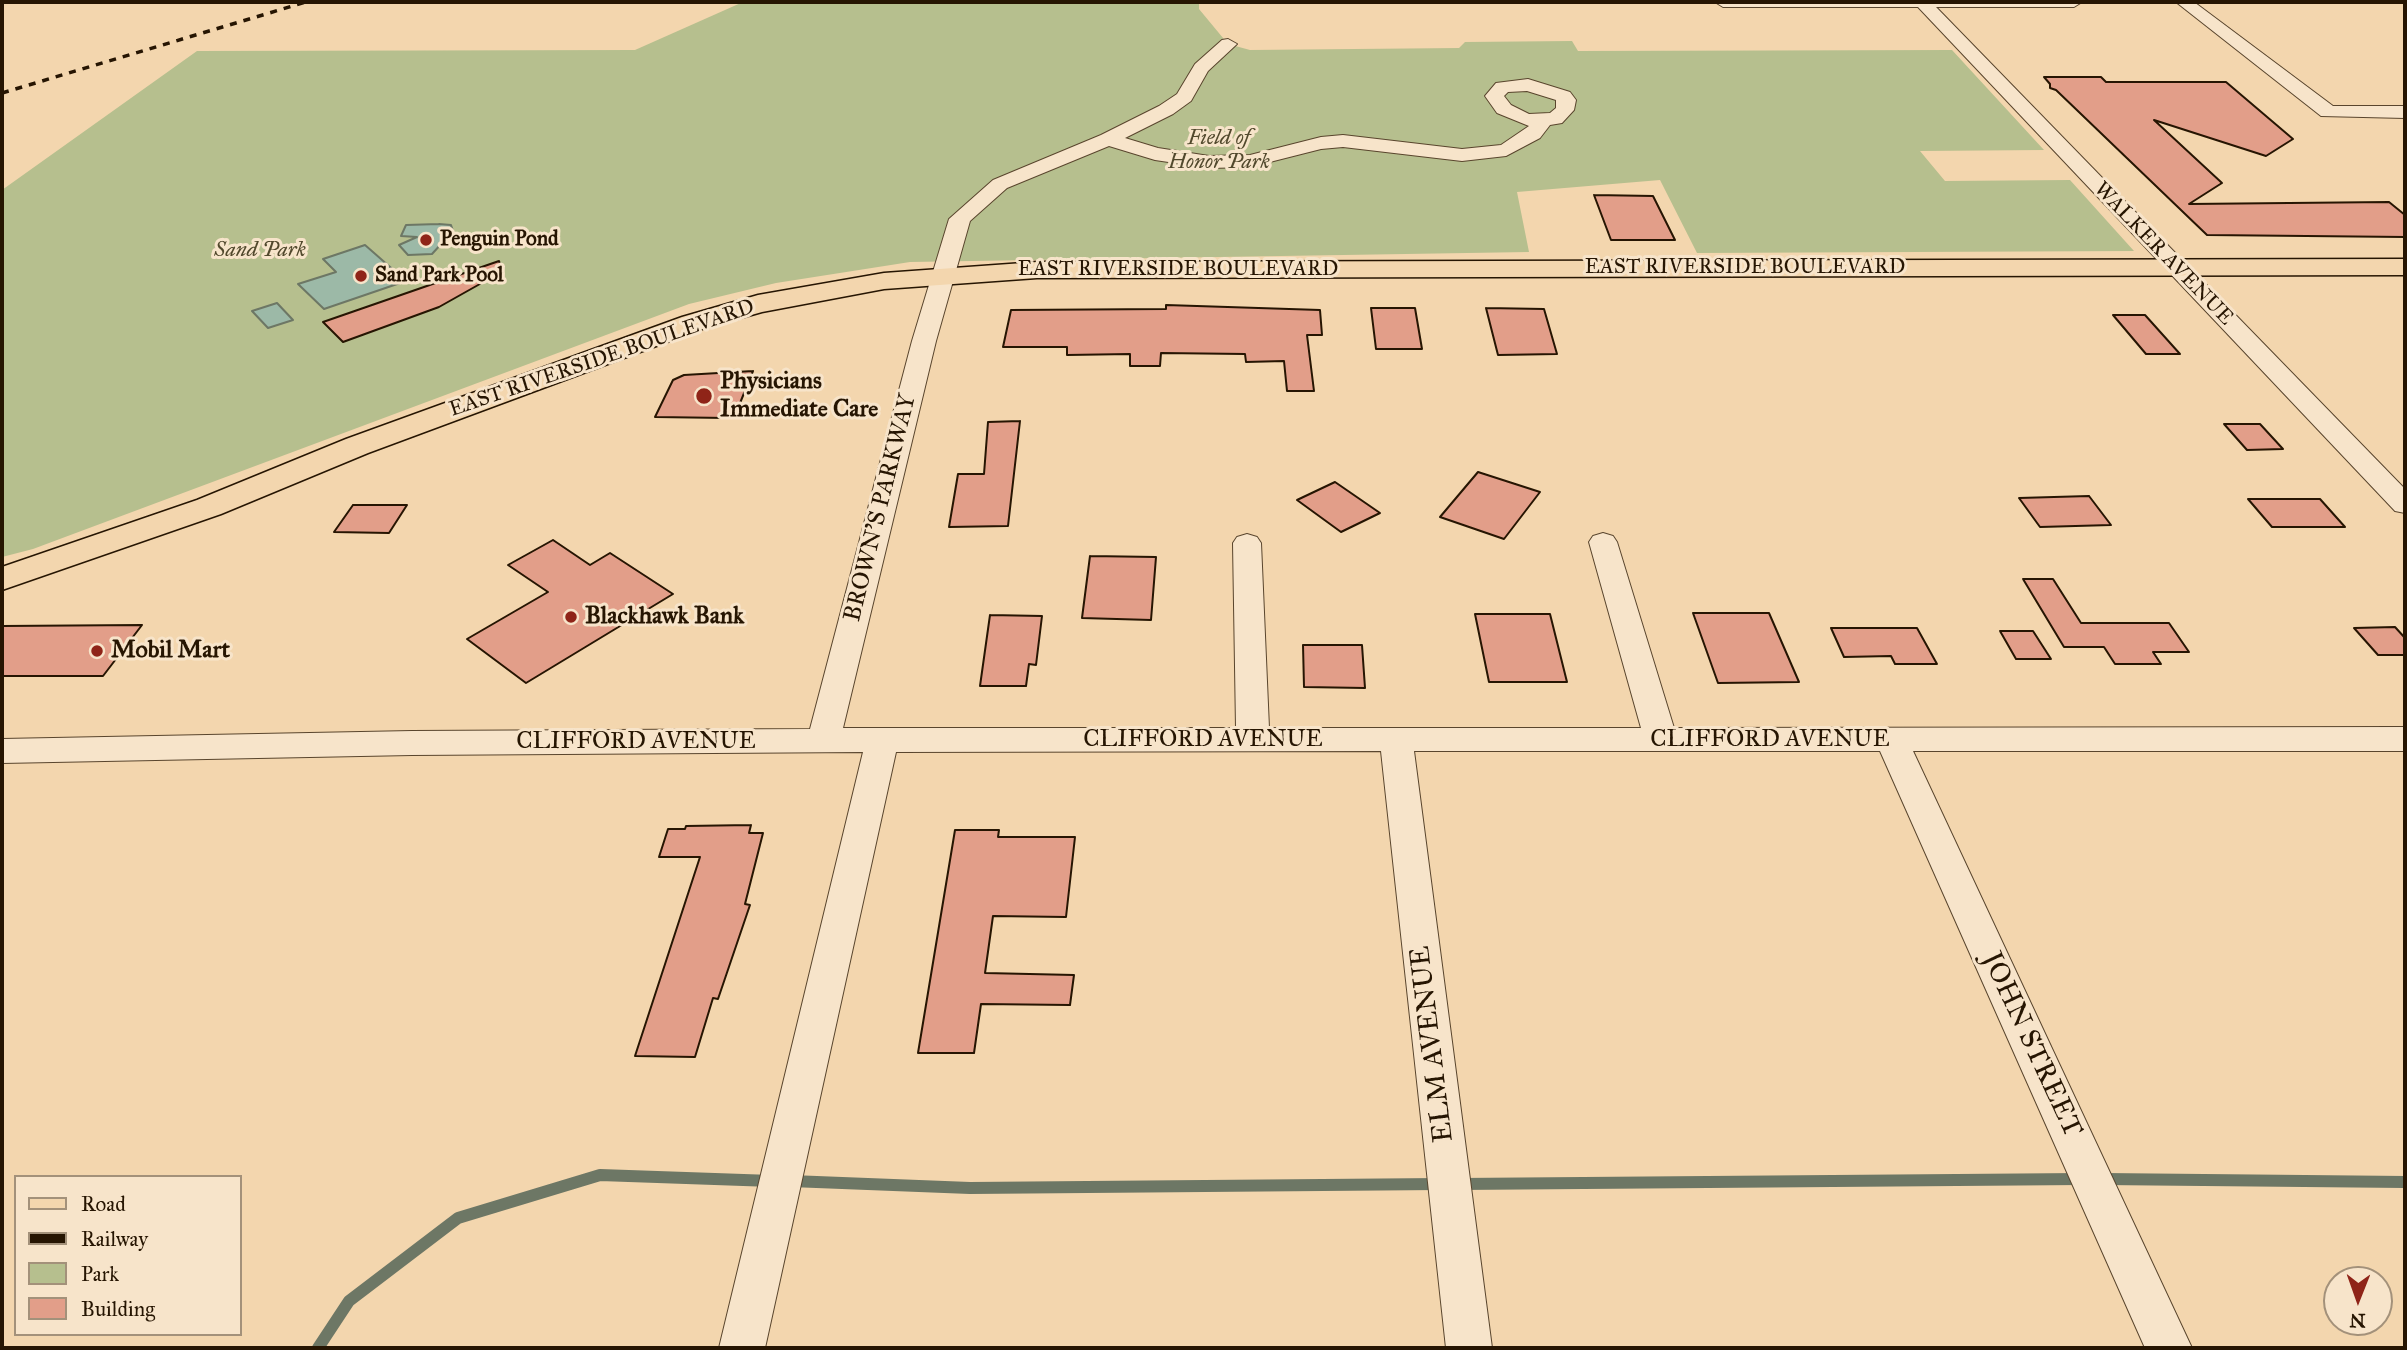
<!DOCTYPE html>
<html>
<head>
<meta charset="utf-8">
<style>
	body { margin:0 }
	#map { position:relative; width:2407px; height:1350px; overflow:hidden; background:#f3d6ae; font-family:"IM FELL Great Primer",serif }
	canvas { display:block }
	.frame { position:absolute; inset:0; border:4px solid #261502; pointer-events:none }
	.legend { position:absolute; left:14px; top:1175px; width:228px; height:161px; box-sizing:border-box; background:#f7e4ca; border:2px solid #a3917a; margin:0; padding:9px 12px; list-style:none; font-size:21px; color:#261502 }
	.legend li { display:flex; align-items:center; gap:14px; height:35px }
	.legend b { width:35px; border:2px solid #a3917a }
	.north { position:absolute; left:2323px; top:1266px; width:70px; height:70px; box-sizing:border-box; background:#f7e4ca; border:2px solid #a3917a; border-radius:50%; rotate:181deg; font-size:19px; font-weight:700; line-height:28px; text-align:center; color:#261502 }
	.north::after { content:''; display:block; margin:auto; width:24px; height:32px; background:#8f2418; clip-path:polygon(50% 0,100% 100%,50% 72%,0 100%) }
</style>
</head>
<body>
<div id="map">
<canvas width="2407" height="1350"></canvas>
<div class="frame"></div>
<ul class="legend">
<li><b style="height:9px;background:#f3d6ae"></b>Road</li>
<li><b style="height:9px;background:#261502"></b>Railway</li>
<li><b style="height:19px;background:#b6bf8e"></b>Park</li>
<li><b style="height:19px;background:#e29e89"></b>Building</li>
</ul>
<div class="north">N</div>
</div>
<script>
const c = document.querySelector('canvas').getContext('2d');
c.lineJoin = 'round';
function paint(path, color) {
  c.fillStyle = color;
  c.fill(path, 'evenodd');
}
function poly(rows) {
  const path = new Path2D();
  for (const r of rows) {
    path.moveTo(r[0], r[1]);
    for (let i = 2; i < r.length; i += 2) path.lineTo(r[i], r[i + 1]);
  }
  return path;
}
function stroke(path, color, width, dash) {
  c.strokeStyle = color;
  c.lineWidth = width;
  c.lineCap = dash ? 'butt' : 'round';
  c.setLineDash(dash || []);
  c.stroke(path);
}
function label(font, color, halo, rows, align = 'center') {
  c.font = font + ' "IM FELL Great Primer",serif';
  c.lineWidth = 6;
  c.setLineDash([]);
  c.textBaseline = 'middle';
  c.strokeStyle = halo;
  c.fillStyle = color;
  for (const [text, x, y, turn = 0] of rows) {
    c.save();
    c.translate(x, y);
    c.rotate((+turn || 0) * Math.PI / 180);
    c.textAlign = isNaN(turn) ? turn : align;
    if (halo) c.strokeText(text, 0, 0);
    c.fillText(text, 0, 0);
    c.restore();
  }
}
const green = poly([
	[743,2,1199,2,1199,9,1228,44,1250,50,1459,48,1465,42,1572,41,1578,51,1952,50,2044,150,1920,151,1945,181,2070,180,2134,251,1697,253,1660,180,1517,192,1529,252,910,262,776,283,689,304,33,549,2,557,2,190,197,51,635,50]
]);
const water = poly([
	[439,224,451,225,453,231,432,254,408,255,399,245,417,237,401,236,406,225,439,224],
	[365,245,406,281,324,309,298,284,336,272,323,259,365,245],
	[277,303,293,320,268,328,252,311,277,303]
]);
const stream = poly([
	[2103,1179,2405,1182],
	[791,1181,970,1188,1440,1184],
	[1459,1184,2081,1179],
	[318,1348,349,1301,458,1218,600,1175,772,1181]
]);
const building = poly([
	[2044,77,2101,77,2106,82,2226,82,2293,139,2266,156,2154,120,2222,183,2189,204,2389,202,2405,215,2405,237,2207,235,2056,90,2050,88,2050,84,2044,77],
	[1594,195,1653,196,1675,240,1611,240,1594,195],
	[499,261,503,271,439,307,343,342,323,322,499,261],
	[1166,305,1320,310,1322,335,1307,335,1314,391,1287,391,1284,361,1246,362,1245,354,1161,353,1160,366,1130,366,1130,354,1067,355,1067,347,1003,347,1011,310,1166,309,1166,305],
	[1371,308,1415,308,1422,349,1376,349,1371,308],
	[1486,308,1544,309,1557,354,1498,355,1486,308],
	[2113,315,2145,315,2180,354,2146,354,2113,315],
	[753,371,736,413,727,418,655,417,673,380,684,375,753,371],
	[1020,421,1008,526,949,527,958,474,984,474,988,422,1020,421],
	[2224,424,2260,424,2283,449,2247,450,2224,424],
	[1478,472,1540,492,1504,539,1440,517,1478,472],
	[1335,482,1380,513,1341,532,1297,500,1335,482],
	[2089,496,2111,525,2040,527,2019,498,2089,496],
	[2248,499,2320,499,2345,527,2272,527,2248,499],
	[353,505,407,505,389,533,334,532,353,505],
	[553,540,590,565,610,553,673,594,526,683,467,639,548,592,508,565,553,540],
	[1090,556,1156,557,1151,620,1082,618,1090,556],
	[2023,579,2053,579,2081,623,2169,623,2189,652,2153,652,2161,664,2115,664,2104,647,2064,647,2023,579],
	[1693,613,1769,613,1799,682,1718,683,1693,613],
	[1475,614,1550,614,1567,682,1489,682,1475,614],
	[990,615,1042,616,1036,665,1029,664,1026,686,980,686,990,615],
	[142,625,103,676,2,676,2,626,142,625],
	[2395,627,2405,638,2405,655,2378,655,2354,628,2395,627],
	[1831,628,1917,628,1937,664,1895,664,1891,656,1844,657,1831,628],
	[2000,631,2033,631,2051,659,2016,659,2000,631],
	[1303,645,1362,645,1365,688,1304,687,1303,645],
	[751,825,749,833,763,833,745,904,750,905,718,999,713,998,695,1057,635,1056,700,857,659,857,668,829,685,829,686,826,751,825],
	[955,830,999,830,998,837,1075,837,1066,917,993,916,985,973,1074,975,1070,1005,981,1004,974,1053,918,1053,955,830]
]);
const street = poly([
	[1715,2,2082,2,2074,7,1936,7,2405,489,2405,513,2395,511,1918,7,1723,7,1715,2],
	[2176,2,2194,2,2333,106,2405,106,2405,118,2321,116,2176,2],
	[1228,39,1237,44,1208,71,1191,101,1173,114,1125,138,1158,148,1209,156,1250,155,1321,137,1343,135,1462,149,1501,145,1529,126,1497,113,1485,96,1496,83,1528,79,1570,92,1576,100,1574,110,1562,123,1550,125,1540,138,1506,156,1462,161,1343,147,1321,149,1250,167,1209,168,1155,160,1109,146,1007,188,970,221,936,341,843,728,1236,728,1233,543,1237,537,1247,534,1257,537,1261,543,1269,728,1641,728,1589,542,1593,536,1603,533,1613,536,1617,542,1674,728,2405,727,2405,751,1913,751,2192,1348,2145,1348,1880,751,1414,751,1492,1348,1446,1348,1381,751,896,752,765,1348,719,1348,863,752,412,755,2,763,2,739,412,731,810,729,912,341,949,219,993,180,1101,135,1159,106,1177,94,1195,64,1222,40,1228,39],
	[1527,91,1556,100,1556,108,1550,113,1529,114,1511,105,1504,96,1508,92,1527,91]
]);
const primary = poly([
	[2405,259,2405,275,1037,278,884,289,762,312,702,329,368,453,221,514,2,590,2,567,197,500,346,439,682,317,758,295,884,273,1037,262,2405,259]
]);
const rail = poly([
	[2,93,306,2]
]);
const markers = [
	[426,240,7,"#8f2418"],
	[361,276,7,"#8f2418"],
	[704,396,9,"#8f2418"],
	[571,617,7,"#8f2418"],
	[97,651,7,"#8f2418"]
];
const farParknames = [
	["Field of",1219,139],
	["Honor Park",1219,163],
	["Sand Park",260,251]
];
const farPoinames = [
	["Penguin Pond",440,240],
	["Sand Park Pool",375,276]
];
const farStreetnames = [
	["WALKER AVENUE",2163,254,46],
	["EAST RIVERSIDE BOULEVARD",1745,268],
	["EAST RIVERSIDE BOULEVARD",1178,270],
	["EAST RIVERSIDE BOULEVARD",602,359,-19]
];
const poiNames = [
	["Physicians",720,382],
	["Immediate Care",720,410],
	["Blackhawk Bank",585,617],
	["Mobil Mart",111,651]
];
const streetNames = [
	["BROWN'S PARKWAY",881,508,-76],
	["CLIFFORD AVENUE",1203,740],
	["CLIFFORD AVENUE",1770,740],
	["CLIFFORD AVENUE",636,742]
];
const nearStreetnames = [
	["ELM AVENUE",1433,1044,-97],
	["JOHN STREET",2031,1045,65]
];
paint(green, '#b6bf8e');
paint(water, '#9cb9a7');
stroke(water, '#6d7765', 2);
stroke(stream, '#6d7765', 12);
paint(building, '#e29e89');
stroke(building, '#261502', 2);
stroke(street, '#59452d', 2);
stroke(primary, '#261502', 3);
paint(street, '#f7e4ca');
paint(primary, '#f3d6ae');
stroke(rail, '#261502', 3.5, [7, 7]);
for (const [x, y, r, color] of markers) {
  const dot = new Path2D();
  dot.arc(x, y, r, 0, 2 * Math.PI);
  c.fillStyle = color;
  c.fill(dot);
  stroke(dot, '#f7e4ca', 2.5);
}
label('italic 21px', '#51482c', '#f7e4ca', farParknames);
label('bold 21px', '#261502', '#f7e4ca', farPoinames, 'left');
label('21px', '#261502', '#f7e4ca', farStreetnames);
label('bold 24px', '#261502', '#f7e4ca', poiNames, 'left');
label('24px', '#261502', '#f7e4ca', streetNames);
label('28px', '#261502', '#f7e4ca', nearStreetnames);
</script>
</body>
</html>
